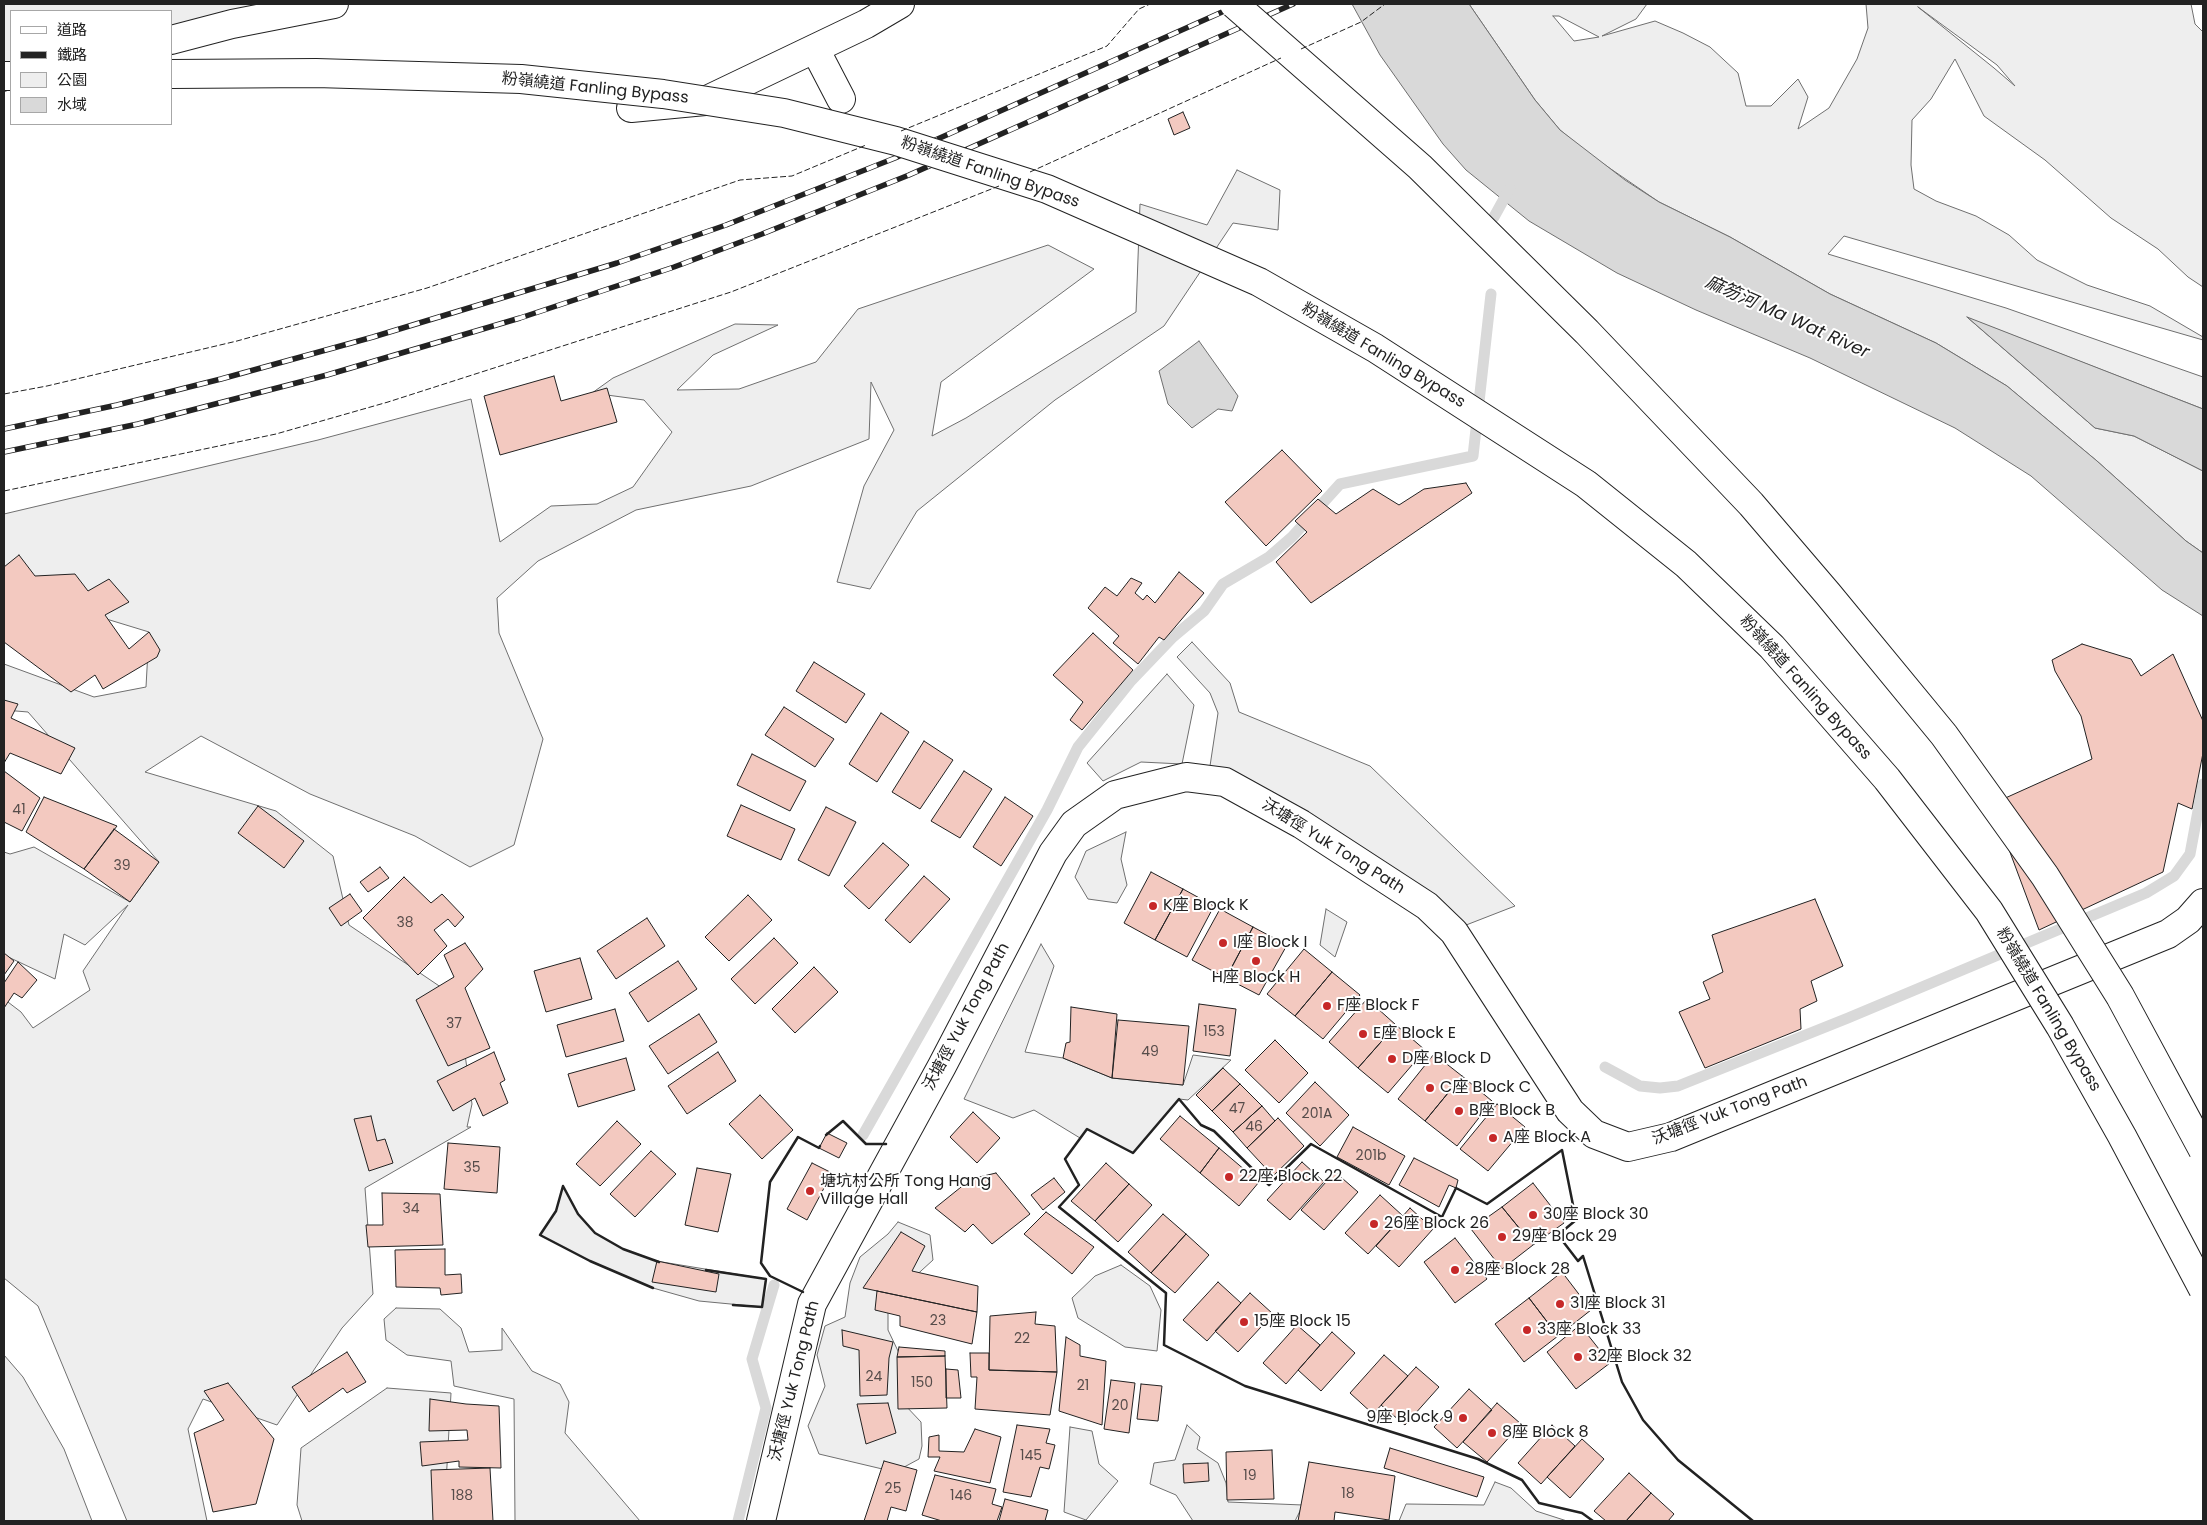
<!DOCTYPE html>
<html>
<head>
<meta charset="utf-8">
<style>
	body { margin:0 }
	#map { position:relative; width:2207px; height:1525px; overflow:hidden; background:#fff; font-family:Poppins,"Noto Sans TC",sans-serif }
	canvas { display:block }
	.frame { position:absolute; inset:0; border:5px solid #222; pointer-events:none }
	.legend { position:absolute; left:10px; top:10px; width:162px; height:115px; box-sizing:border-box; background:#fff; border:1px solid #a7a7a7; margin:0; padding:6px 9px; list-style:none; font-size:15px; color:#222 }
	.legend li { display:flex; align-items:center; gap:10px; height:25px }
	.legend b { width:25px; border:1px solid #a7a7a7 }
</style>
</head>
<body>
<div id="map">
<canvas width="2207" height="1525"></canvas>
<div class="frame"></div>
<ul class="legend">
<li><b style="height:6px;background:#fff"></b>道路</li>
<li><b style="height:6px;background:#222"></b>鐵路</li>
<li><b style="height:14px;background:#eee"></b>公園</li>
<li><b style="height:14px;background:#d9d9d9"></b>水域</li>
</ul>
</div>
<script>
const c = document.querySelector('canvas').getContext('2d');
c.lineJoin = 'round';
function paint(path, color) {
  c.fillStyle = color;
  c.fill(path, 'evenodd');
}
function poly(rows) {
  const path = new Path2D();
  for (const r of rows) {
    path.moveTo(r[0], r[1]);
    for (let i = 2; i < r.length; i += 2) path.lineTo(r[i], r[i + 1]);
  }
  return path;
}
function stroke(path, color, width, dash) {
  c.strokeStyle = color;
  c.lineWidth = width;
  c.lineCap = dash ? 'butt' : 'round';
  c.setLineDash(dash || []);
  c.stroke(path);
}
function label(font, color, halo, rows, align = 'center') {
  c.font = font + ' Poppins,"Noto Sans TC",sans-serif';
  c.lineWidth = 4;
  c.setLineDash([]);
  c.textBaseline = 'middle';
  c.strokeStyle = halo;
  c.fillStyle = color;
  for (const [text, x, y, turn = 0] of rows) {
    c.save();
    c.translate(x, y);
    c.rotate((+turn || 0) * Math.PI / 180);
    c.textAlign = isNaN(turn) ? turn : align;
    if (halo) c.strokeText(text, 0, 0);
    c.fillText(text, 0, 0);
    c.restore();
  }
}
const green = poly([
	[4,4,341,4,171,46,171,11,11,11,11,89,4,92,4,4],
	[1469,4,1647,4,1636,19,1602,36,1655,21,1683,33,1710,47,1738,73,1746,106,1771,106,1798,79,1808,97,1798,129,1829,108,1857,59,1868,28,1866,4,2191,4,2195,24,2203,32,2203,287,2188,277,2158,249,2111,218,2045,160,1984,116,1955,59,1931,99,1912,120,1911,165,1914,189,1936,201,1976,216,2009,235,2037,260,2087,285,2150,306,2203,337,2203,340,1844,236,1828,254,2006,308,2203,377,2203,409,1968,318,2095,428,2134,436,2203,471,2203,553,2186,541,2097,461,2007,386,1936,343,1830,294,1730,237,1659,202,1589,154,1560,130,1535,100,1469,4],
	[1918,7,1997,65,2015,86,1994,68,1918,7],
	[1553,16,1559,16,1599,37,1574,41,1553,16],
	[1237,170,1280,190,1278,230,1233,223,1164,326,1055,400,917,511,870,589,837,582,864,486,894,430,871,382,869,439,751,486,636,510,538,561,497,598,499,633,543,739,514,845,470,867,415,836,310,794,201,736,145,772,276,811,333,856,349,925,457,998,472,1104,467,1127,471,1127,365,1188,373,1294,342,1328,277,1425,203,1399,188,1429,207,1521,127,1521,38,1306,4,1278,4,999,21,1012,33,1028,90,990,83,971,128,905,85,945,64,934,55,979,4,955,4,852,10,854,34,847,130,902,159,862,28,712,4,710,4,664,94,697,146,687,149,632,18,592,21,569,4,581,4,514,318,440,471,399,500,542,551,506,597,504,633,487,672,432,644,400,592,393,613,378,735,324,778,325,713,355,677,390,739,389,816,362,858,309,1048,245,1094,269,941,382,932,436,966,418,1136,312,1140,204,1207,225,1237,170],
	[1192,642,1230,683,1239,712,1370,766,1515,906,1461,927,1237,777,1210,766,1218,713,1210,693,1177,657,1192,642],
	[1167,674,1194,705,1182,764,1141,762,1103,781,1087,763,1167,674],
	[1126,832,1121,859,1127,885,1117,903,1088,899,1075,877,1086,851,1126,832],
	[1326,909,1347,922,1335,957,1320,945,1326,909],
	[1041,944,1054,966,1025,1052,1063,1058,1112,1078,1183,1085,1193,1055,1231,1060,1188,1100,1179,1099,1133,1153,1087,1129,1080,1138,1034,1110,1013,1118,964,1099,1041,944],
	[563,1186,578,1214,595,1233,623,1249,656,1261,766,1279,762,1307,699,1301,653,1288,590,1261,540,1235,556,1211,563,1186],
	[898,1222,930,1235,933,1260,888,1301,888,1330,908,1372,904,1404,921,1422,922,1446,919,1459,895,1472,819,1454,808,1426,825,1386,817,1355,825,1326,845,1317,850,1283,860,1257,888,1234,898,1222],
	[1121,1265,1150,1286,1161,1310,1157,1351,1125,1347,1078,1318,1072,1298,1095,1276,1121,1265],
	[396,1308,440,1309,461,1328,469,1352,502,1350,502,1328,532,1371,560,1384,569,1402,565,1433,640,1521,515,1521,514,1399,454,1386,451,1361,407,1355,386,1340,384,1319,396,1308],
	[4,1355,23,1377,64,1449,92,1521,4,1521,4,1355],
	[387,1388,451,1393,444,1520,446,1521,302,1521,297,1505,301,1448,387,1388],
	[1187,1425,1200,1437,1197,1449,1218,1463,1226,1483,1228,1502,1303,1505,1295,1521,1193,1521,1176,1495,1150,1484,1154,1463,1175,1460,1187,1425],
	[1070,1427,1092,1431,1099,1464,1118,1481,1086,1520,1064,1512,1070,1427],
	[1495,1482,1511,1488,1536,1511,1567,1521,1399,1521,1406,1504,1484,1505,1495,1482]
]);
const water = poly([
	[1352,4,1469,4,1535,100,1560,130,1625,180,1659,202,1730,237,1830,294,1936,343,2007,386,2097,461,2186,541,2203,553,2203,616,2162,590,2031,476,1955,428,1810,358,1696,310,1617,273,1529,221,1466,170,1443,144,1380,55,1352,4],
	[1967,317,2203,409,2203,471,2134,436,2095,428,1967,317],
	[1199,341,1238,396,1232,411,1218,409,1192,428,1168,404,1159,371,1199,341]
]);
const stream = poly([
	[1494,217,1510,188],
	[1605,1067,1640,1086,1660,1088,1678,1086,1848,1018,2146,893,2174,876,2190,854,2203,784],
	[863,1135,1047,810,1078,747,1130,682,1173,637,1204,611,1223,584,1269,557,1292,537,1340,484,1473,456,1491,294],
	[738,1521,766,1408,752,1359,774,1285]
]);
const building = poly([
	[1183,112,1190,128,1174,135,1168,119,1183,112],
	[554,376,561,401,607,388,617,422,500,455,484,396,554,376],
	[1282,450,1322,491,1266,546,1225,502,1282,450],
	[1466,483,1472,493,1311,603,1276,562,1307,532,1295,521,1318,499,1336,514,1373,489,1399,505,1424,489,1466,483],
	[19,555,35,576,75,574,88,591,109,579,129,602,105,615,129,649,149,632,160,650,157,657,103,689,95,675,71,692,4,642,4,567,19,555],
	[1179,572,1204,593,1164,640,1159,637,1138,664,1113,643,1119,636,1088,608,1105,587,1117,596,1131,578,1142,583,1135,593,1143,600,1147,595,1155,603,1179,572],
	[1093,633,1133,670,1082,730,1070,720,1083,702,1053,675,1093,633],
	[2082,644,2131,659,2141,676,2173,654,2203,721,2203,753,2192,809,2178,803,2163,872,2039,930,1992,804,2092,759,2081,716,2055,671,2052,660,2082,644],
	[814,662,865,694,846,723,796,691,814,662],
	[4,700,18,704,11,718,75,748,61,774,10,753,4,763,4,700],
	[784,707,834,739,815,767,765,735,784,707],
	[881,713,909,732,877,782,849,764,881,713],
	[924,741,953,760,920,809,892,792,924,741],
	[752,754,806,781,790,811,737,785,752,754],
	[4,771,40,798,22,831,4,822,4,771],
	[964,771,992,789,960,838,931,821,964,771],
	[44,797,117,826,84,869,26,832,44,797],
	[1005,797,1033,816,1001,866,973,847,1005,797],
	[741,805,795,829,781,860,727,836,741,805],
	[258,806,304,841,284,868,238,833,258,806],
	[826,807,856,822,829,876,798,860,826,807],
	[114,829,159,862,130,902,84,869,114,829],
	[883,843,909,865,869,909,844,886,883,843],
	[380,867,389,878,368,892,360,882,380,867],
	[1151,872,1183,889,1155,940,1124,923,1151,872],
	[924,876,950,899,910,943,885,920,924,876],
	[404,877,431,903,442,894,464,917,455,927,448,919,434,930,447,946,418,975,363,918,404,877],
	[1183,889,1214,906,1187,957,1155,940,1183,889],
	[350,894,362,911,341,926,329,908,350,894],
	[748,895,772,920,729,961,705,937,748,895],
	[1815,899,1843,966,1811,981,1817,1001,1800,1009,1801,1029,1705,1068,1679,1012,1710,999,1703,982,1723,972,1712,935,1815,899],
	[1220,909,1253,927,1226,978,1192,960,1220,909],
	[647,918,665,946,616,979,597,951,647,918],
	[1253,927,1287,945,1259,995,1226,978,1253,927],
	[774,938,798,963,755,1004,731,979,774,938],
	[465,943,483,969,465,988,490,1048,448,1066,416,1000,454,977,444,955,465,943],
	[1304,949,1332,972,1295,1016,1267,994,1304,949],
	[4,953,14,961,4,975,4,953],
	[580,958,592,999,546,1012,534,971,580,958],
	[678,961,697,989,648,1022,629,993,678,961],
	[18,962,37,980,22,998,14,993,4,1008,4,983,18,962],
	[814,967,838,992,795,1033,772,1009,814,967],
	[1332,972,1360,995,1323,1039,1295,1016,1332,972],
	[1367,999,1396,1025,1358,1068,1329,1042,1367,999],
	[1199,1004,1236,1009,1230,1056,1193,1051,1199,1004],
	[1071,1007,1117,1014,1112,1078,1063,1058,1066,1043,1070,1042,1071,1007],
	[615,1009,624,1041,566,1057,557,1025,615,1009],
	[699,1014,717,1042,668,1074,649,1046,699,1014],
	[1118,1020,1189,1026,1183,1085,1112,1078,1118,1020],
	[1396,1025,1425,1050,1388,1093,1358,1068,1396,1025],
	[1275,1040,1308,1073,1279,1103,1245,1070,1275,1040],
	[494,1052,505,1080,500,1083,508,1103,483,1116,475,1098,453,1111,437,1081,494,1052],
	[718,1052,736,1081,687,1114,668,1086,718,1052],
	[1434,1054,1462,1076,1425,1121,1398,1099,1434,1054],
	[626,1058,635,1090,578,1107,568,1074,626,1058],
	[1223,1068,1240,1084,1212,1111,1196,1095,1223,1068],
	[1462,1076,1492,1101,1457,1146,1425,1121,1462,1076],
	[1315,1082,1349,1115,1320,1146,1286,1113,1315,1082],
	[1240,1084,1262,1106,1233,1132,1212,1111,1240,1084],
	[760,1095,793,1130,762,1159,729,1124,760,1095],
	[1497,1104,1525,1127,1488,1171,1460,1149,1497,1104],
	[1262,1106,1275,1121,1247,1148,1233,1132,1262,1106],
	[973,1112,1000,1138,977,1163,950,1137,973,1112],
	[371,1116,377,1141,385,1139,393,1163,369,1171,354,1119,371,1116],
	[1180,1116,1219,1148,1200,1173,1160,1139,1180,1116],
	[1278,1118,1304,1146,1273,1176,1247,1148,1278,1118],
	[617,1121,641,1144,600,1186,576,1164,617,1121],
	[1353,1127,1405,1156,1389,1185,1337,1157,1353,1127],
	[827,1133,847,1143,839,1158,819,1148,827,1133],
	[448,1143,500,1147,497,1193,444,1189,448,1143],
	[1219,1148,1259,1182,1239,1206,1200,1173,1219,1148],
	[651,1151,676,1174,635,1217,610,1194,651,1151],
	[1414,1158,1458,1180,1456,1188,1449,1185,1439,1207,1399,1185,1414,1158],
	[1302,1162,1324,1182,1290,1220,1267,1200,1302,1162],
	[812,1163,832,1173,807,1220,787,1209,812,1163],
	[1106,1163,1129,1184,1095,1221,1071,1201,1106,1163],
	[697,1168,731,1174,718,1232,685,1225,697,1168],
	[1335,1172,1358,1192,1324,1230,1301,1210,1335,1172],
	[996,1173,1030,1214,992,1244,973,1224,965,1232,935,1208,971,1179,996,1173],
	[1054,1178,1065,1192,1043,1210,1031,1195,1054,1178],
	[1533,1183,1564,1223,1533,1245,1502,1207,1533,1183],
	[1129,1184,1152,1205,1118,1242,1095,1221,1129,1184],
	[382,1193,440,1194,443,1245,368,1247,366,1225,383,1225,382,1193],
	[1380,1195,1403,1216,1368,1254,1345,1233,1380,1195],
	[1502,1207,1533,1245,1502,1269,1471,1229,1502,1207],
	[1410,1208,1433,1229,1399,1267,1376,1246,1410,1208],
	[1046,1212,1094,1247,1072,1274,1024,1234,1046,1212],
	[1163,1214,1186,1234,1151,1273,1128,1252,1163,1214],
	[901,1232,925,1246,912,1271,978,1286,977,1312,863,1288,901,1232],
	[1186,1234,1209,1255,1175,1293,1151,1273,1186,1234],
	[1455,1238,1487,1279,1455,1303,1424,1262,1455,1238],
	[445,1249,445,1275,461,1274,462,1293,441,1295,440,1288,396,1287,395,1250,445,1249],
	[657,1261,719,1274,716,1292,652,1282,657,1261],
	[1562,1272,1591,1310,1558,1336,1529,1298,1562,1272],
	[1218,1282,1241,1303,1207,1341,1183,1320,1218,1282],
	[877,1291,977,1312,972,1344,900,1326,900,1316,875,1310,877,1291],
	[1250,1293,1273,1314,1238,1352,1215,1331,1250,1293],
	[1529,1298,1558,1336,1524,1362,1495,1324,1529,1298],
	[1036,1312,1035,1324,1055,1326,1057,1372,989,1370,990,1316,1036,1312],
	[1297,1325,1320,1345,1286,1384,1263,1363,1297,1325],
	[1580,1325,1610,1363,1576,1389,1547,1352,1580,1325],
	[842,1330,893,1342,889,1358,887,1395,860,1396,859,1350,843,1346,842,1330],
	[1332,1332,1355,1353,1321,1391,1298,1370,1332,1332],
	[1066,1337,1080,1345,1080,1356,1106,1361,1102,1425,1059,1411,1066,1337],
	[899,1347,945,1351,945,1356,897,1357,899,1347],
	[347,1352,366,1382,347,1393,343,1388,309,1412,292,1387,347,1352],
	[970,1353,989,1353,989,1370,1057,1372,1050,1415,975,1409,977,1377,971,1377,970,1353],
	[1384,1355,1408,1376,1373,1414,1350,1393,1384,1355],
	[945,1356,947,1408,898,1409,897,1357,945,1356],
	[1416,1367,1439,1387,1405,1425,1381,1405,1416,1367],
	[946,1369,958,1370,961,1398,946,1398,946,1369],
	[1111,1380,1135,1383,1129,1433,1104,1429,1111,1380],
	[228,1383,274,1439,256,1504,213,1512,194,1433,224,1420,204,1391,228,1383],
	[1141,1384,1162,1386,1158,1421,1137,1419,1141,1384],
	[1469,1389,1492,1410,1457,1448,1434,1427,1469,1389],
	[430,1399,466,1404,499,1406,501,1468,459,1467,459,1461,422,1466,420,1442,468,1440,467,1430,429,1431,430,1399],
	[888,1403,896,1433,866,1444,857,1404,888,1403],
	[1497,1403,1521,1424,1487,1462,1463,1442,1497,1403],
	[1017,1425,1050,1429,1046,1443,1055,1445,1049,1469,1040,1467,1031,1497,1003,1492,1017,1425],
	[1552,1425,1575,1446,1541,1484,1518,1463,1552,1425],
	[975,1429,1001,1437,990,1483,934,1471,940,1457,928,1457,929,1437,939,1435,939,1451,964,1452,975,1429],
	[1582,1439,1604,1459,1570,1498,1547,1477,1582,1439],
	[1390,1448,1484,1477,1477,1497,1384,1468,1390,1448],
	[1272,1450,1274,1499,1227,1500,1226,1452,1272,1450],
	[884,1461,917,1470,906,1511,891,1507,887,1521,864,1521,884,1461],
	[1309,1462,1395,1476,1389,1520,1335,1512,1334,1521,1298,1521,1309,1462],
	[1208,1463,1209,1481,1184,1483,1183,1464,1208,1463],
	[490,1468,493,1521,433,1521,431,1470,490,1468],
	[1629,1473,1651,1493,1626,1521,1606,1521,1594,1511,1629,1473],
	[935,1475,996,1489,992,1504,1002,1507,997,1521,942,1521,922,1515,935,1475],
	[1651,1493,1674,1514,1668,1521,1626,1521,1651,1493],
	[1005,1499,1048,1510,1045,1521,999,1521,1005,1499]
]);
const minor = poly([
	[171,40,232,24,334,4],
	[815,49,841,99],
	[631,108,705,101,866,24,900,4],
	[761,1521,812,1304,942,1066,1053,853,1074,824,1115,795,1186,777,1225,782,1301,824,1427,906,1454,932,1570,1111,1594,1134,1628,1147,1671,1137,2168,934,2188,920,2203,903]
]);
const motorway = poly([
	[4,76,11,76]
]);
const rail = poly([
	[4,429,117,405,221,379,373,337,617,263,726,225,895,158,1240,4],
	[4,452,138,424,327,375,520,318,674,267,762,234,909,175,1293,4]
]);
const motorwayBridge = poly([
	[1234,4,1420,167,1587,332,1751,504,1828,594,1944,735,2045,876,2120,996,2203,1150],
	[171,74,316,73,521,79,663,94,784,113,896,141,1047,189,1259,282,1375,348,1586,484,1686,564,1772,647,1887,779,1989,911,2060,1026,2122,1136,2203,1289]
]);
const fence = poly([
	[1301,49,1361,22,1385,4],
	[901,131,1107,46,1139,9,1150,4],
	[1030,172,1281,58],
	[4,394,47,386,237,341,427,288,740,180,792,176,866,145],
	[4,491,276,434,388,402,731,292,999,186]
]);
const wall = poly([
	[826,1135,843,1121,866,1144,886,1144],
	[706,1270,766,1279,762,1307,733,1305],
	[653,1288,590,1261,540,1235,556,1211,563,1186,578,1214,595,1233,623,1249,659,1262],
	[803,1292,770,1276,761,1263,770,1182,798,1137,819,1148,820,1146],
	[1593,1521,1582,1513,1539,1503,1522,1480,1478,1459,1245,1386,1164,1345,1166,1293,1059,1207,1079,1185,1065,1159,1087,1129,1133,1153,1179,1099,1201,1125,1214,1131,1269,1185,1311,1144,1442,1217,1456,1188,1487,1204,1562,1150,1576,1220,1558,1235,1578,1261,1583,1256,1622,1382,1643,1420,1678,1460,1753,1521]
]);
const markers = [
	[1153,906,5,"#c62828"],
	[1223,943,5,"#c62828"],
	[1256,961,5,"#c62828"],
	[1327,1006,5,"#c62828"],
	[1363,1034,5,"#c62828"],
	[1392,1059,5,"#c62828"],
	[1430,1088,5,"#c62828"],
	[1459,1111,5,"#c62828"],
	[1493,1138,5,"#c62828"],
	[1229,1177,5,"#c62828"],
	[810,1191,5,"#c62828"],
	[1533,1215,5,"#c62828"],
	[1374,1224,5,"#c62828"],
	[1502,1237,5,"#c62828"],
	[1455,1270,5,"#c62828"],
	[1560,1304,5,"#c62828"],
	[1244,1322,5,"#c62828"],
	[1527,1330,5,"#c62828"],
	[1578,1357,5,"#c62828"],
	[1463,1418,5,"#c62828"],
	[1492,1433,5,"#c62828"]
];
const numberNames = [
	["41",19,810],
	["39",122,866],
	["38",405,923],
	["37",454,1024],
	["153",1214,1032],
	["49",1150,1052],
	["47",1237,1109],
	["201A",1317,1114],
	["46",1254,1127],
	["201b",1371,1156],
	["35",472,1168],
	["34",411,1209],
	["23",938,1321],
	["22",1022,1339],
	["24",874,1377],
	["150",922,1383],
	["21",1083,1386],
	["20",1120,1406],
	["145",1031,1456],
	["19",1250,1476],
	["25",893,1489],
	["18",1348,1494],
	["188",462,1496],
	["146",961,1496]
];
const streetNames = [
	["粉嶺繞道 Fanling Bypass",595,89,6],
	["粉嶺繞道 Fanling Bypass",990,173,19],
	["粉嶺繞道 Fanling Bypass",1383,356,31],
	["粉嶺繞道 Fanling Bypass",1805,688,48],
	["沃塘徑 Yuk Tong Path",1333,847,32],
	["粉嶺繞道 Fanling Bypass",2048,1010,59],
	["沃塘徑 Yuk Tong Path",967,1017,-62],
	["沃塘徑 Yuk Tong Path",1730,1111,-21],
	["沃塘徑 Yuk Tong Path",795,1381,-76]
];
const poiNames = [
	["K座 Block K",1163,906],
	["I座 Block I",1233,943],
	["H座 Block H",1256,978,"center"],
	["F座 Block F",1337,1006],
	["E座 Block E",1373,1034],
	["D座 Block D",1402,1059],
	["C座 Block C",1440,1088],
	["B座 Block B",1469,1111],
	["A座 Block A",1503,1138],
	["22座 Block 22",1239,1177],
	["塘坑村公所 Tong Hang",820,1182],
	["Village Hall",820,1200],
	["30座 Block 30",1543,1215],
	["26座 Block 26",1384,1224],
	["29座 Block 29",1512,1237],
	["28座 Block 28",1465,1270],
	["31座 Block 31",1570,1304],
	["15座 Block 15",1254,1322],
	["33座 Block 33",1537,1330],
	["32座 Block 32",1588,1357],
	["9座 Block 9",1453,1418,"right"],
	["8座 Block 8",1502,1433]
];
const waterNames = [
	["麻笏河 Ma Wat River",1787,318,24]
];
paint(green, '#eee');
stroke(green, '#6f6f6f', 1);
paint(water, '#d9d9d9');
stroke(water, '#6f6f6f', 1);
stroke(stream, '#d9d9d9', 11);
paint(building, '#f3c9c0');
stroke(building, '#222', 1);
stroke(minor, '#222', 30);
stroke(motorway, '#222', 30);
stroke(minor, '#fff', 28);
stroke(motorway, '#fff', 28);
stroke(rail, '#222', 5.5);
stroke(rail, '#fff', 4, [11]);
stroke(motorwayBridge, '#222', 30, []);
stroke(motorwayBridge, '#fff', 28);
stroke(fence, '#222', 1, [6, 2.5]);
stroke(wall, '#222', 2.5);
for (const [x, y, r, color] of markers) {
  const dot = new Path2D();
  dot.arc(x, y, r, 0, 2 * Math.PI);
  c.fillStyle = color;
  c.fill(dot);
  stroke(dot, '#fff', 2);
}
label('14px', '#564c4a', null, numberNames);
label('16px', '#222', '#fff', streetNames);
label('16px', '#222', '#fff', poiNames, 'left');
label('italic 18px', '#222', '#fff', waterNames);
</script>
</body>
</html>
